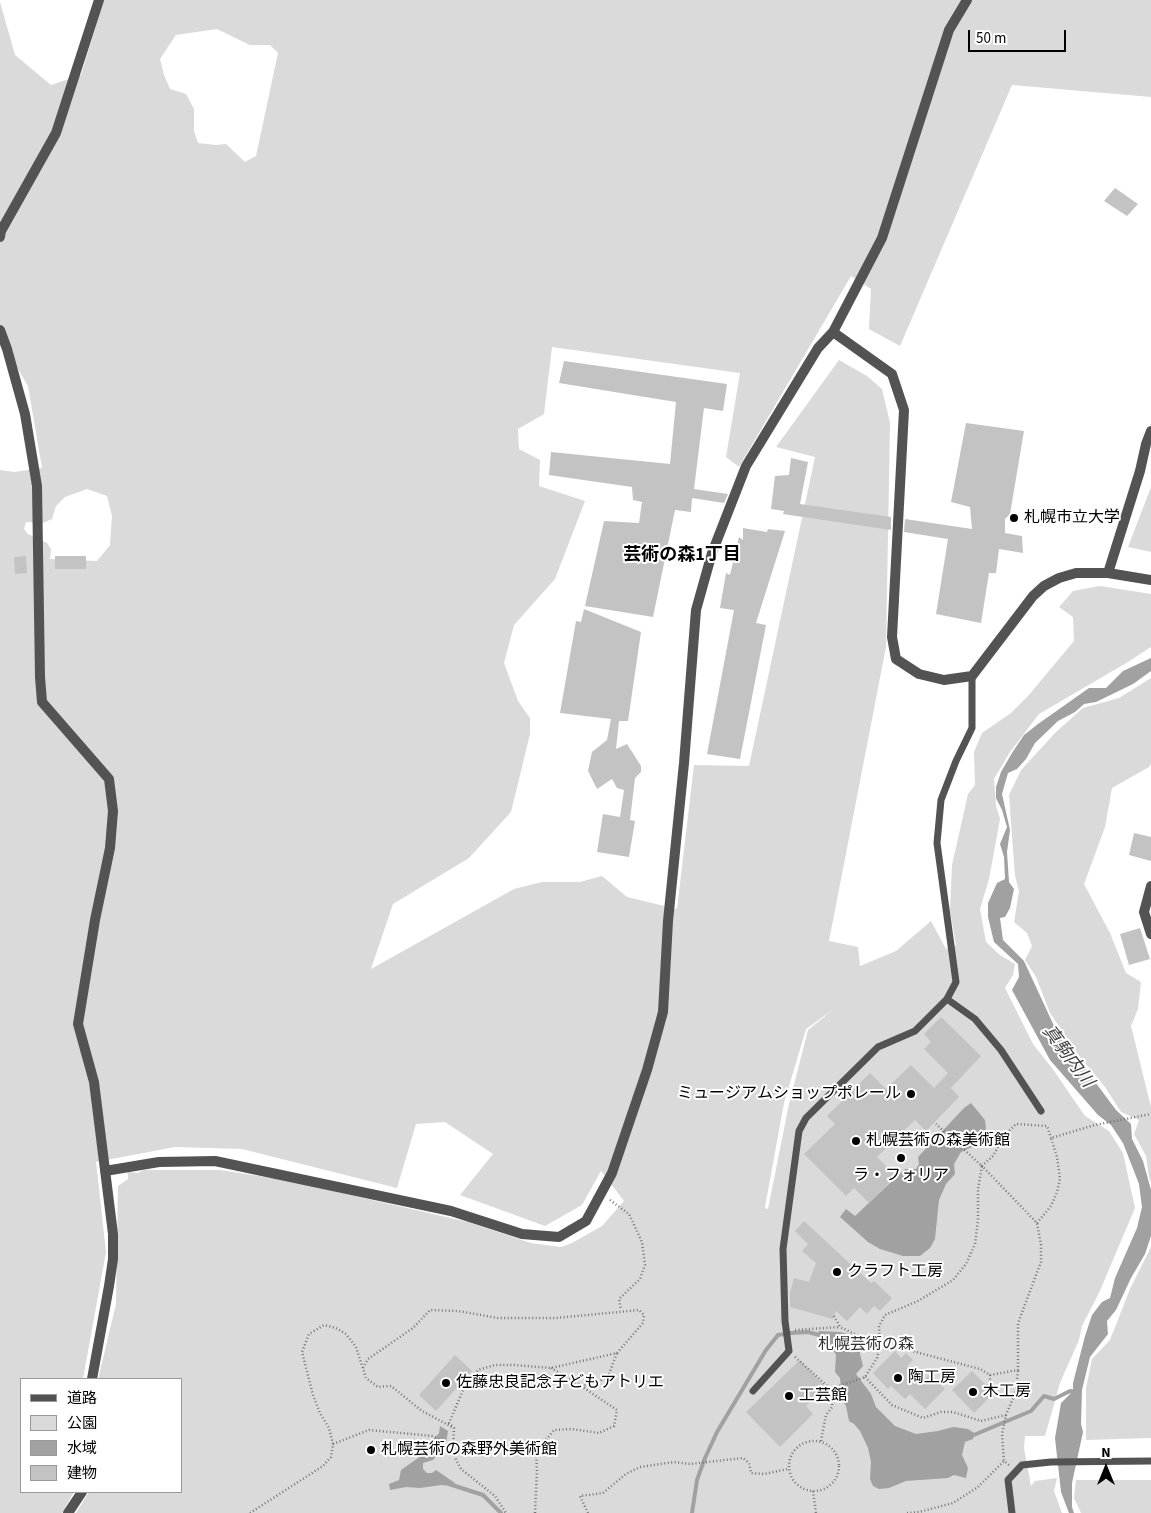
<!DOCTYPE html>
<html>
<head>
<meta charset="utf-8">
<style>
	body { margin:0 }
	#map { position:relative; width:1151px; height:1513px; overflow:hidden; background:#fff; font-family:"Source Sans 3","Noto Sans JP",sans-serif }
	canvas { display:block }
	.legend { position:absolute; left:20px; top:1378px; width:162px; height:115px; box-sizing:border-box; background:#fff; border:1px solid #999; margin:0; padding:6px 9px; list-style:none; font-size:15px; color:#000 }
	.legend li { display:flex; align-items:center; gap:10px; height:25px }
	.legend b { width:25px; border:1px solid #999 }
	.north { position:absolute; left:1081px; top:1443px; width:50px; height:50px; -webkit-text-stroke:4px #fff; paint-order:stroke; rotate:0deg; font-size:14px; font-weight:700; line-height:20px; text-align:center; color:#000 }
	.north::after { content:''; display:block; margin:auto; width:18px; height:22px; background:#000; clip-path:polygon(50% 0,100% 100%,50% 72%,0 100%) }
	.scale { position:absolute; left:968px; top:30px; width:98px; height:22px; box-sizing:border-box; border:2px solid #000; border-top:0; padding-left:6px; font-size:15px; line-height:18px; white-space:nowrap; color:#000; -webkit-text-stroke:4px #fff; paint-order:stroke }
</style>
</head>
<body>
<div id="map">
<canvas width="1151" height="1513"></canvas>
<ul class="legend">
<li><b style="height:6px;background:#535353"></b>道路</li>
<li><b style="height:14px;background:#dadada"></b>公園</li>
<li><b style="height:14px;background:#a1a1a1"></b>水域</li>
<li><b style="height:14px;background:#c3c3c3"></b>建物</li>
</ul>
<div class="north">N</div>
<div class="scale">50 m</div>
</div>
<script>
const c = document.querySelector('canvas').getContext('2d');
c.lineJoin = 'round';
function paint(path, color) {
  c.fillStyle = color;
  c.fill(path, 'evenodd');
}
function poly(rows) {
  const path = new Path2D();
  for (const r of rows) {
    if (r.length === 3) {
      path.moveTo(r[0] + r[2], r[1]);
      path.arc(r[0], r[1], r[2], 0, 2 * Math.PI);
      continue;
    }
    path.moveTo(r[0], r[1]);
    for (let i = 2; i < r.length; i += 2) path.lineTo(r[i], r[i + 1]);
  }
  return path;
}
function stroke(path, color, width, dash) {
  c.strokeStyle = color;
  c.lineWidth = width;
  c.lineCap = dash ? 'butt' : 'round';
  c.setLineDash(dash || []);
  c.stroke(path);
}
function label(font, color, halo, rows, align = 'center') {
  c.font = font + ' "Source Sans 3","Noto Sans JP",sans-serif';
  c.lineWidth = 4;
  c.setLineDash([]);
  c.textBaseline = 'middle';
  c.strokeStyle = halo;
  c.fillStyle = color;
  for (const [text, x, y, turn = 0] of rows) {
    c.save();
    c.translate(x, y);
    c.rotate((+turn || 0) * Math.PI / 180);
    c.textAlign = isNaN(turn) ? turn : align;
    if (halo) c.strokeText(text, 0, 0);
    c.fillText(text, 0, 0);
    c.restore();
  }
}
const green = poly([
	[104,0,1151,0,1151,97,1012,85,900,346,869,329,871,289,851,276,739,467,726,457,740,373,552,347,544,414,518,429,519,449,540,460,539,486,585,501,555,579,514,625,504,663,518,701,530,718,530,734,511,812,469,858,393,904,371,969,514,889,542,882,580,882,602,876,627,897,677,909,694,765,749,766,815,457,776,447,839,360,867,376,882,389,890,423,886,647,829,941,858,947,860,966,896,951,931,921,946,949,956,945,950,911,952,865,968,794,975,785,974,752,982,733,1011,713,1028,696,1074,641,1073,617,1059,607,1073,591,1100,586,1151,594,1151,647,1128,662,1039,714,1010,752,994,779,996,806,1000,819,989,879,980,909,986,942,1000,955,1015,964,1013,975,1005,988,1033,1044,1052,1068,1085,1116,1109,1131,1123,1153,1135,1208,1099,1293,1082,1326,1079,1340,1060,1383,1045,1436,1025,1436,1024,1448,1031,1486,1035,1481,1057,1478,1054,1491,1062,1513,76,1513,89,1492,181,1492,181,1379,98,1379,116,1304,118,1186,128,1179,128,1172,138,1173,143,1170,220,1170,285,1180,468,1222,531,1243,561,1247,572,1243,602,1226,624,1201,601,1171,582,1205,545,1226,460,1195,493,1154,445,1122,416,1124,397,1188,242,1149,175,1147,96,1162,106,1252,83,1379,21,1379,21,1492,74,1492,62,1513,0,1513,0,470,14,472,42,468,28,386,0,338,0,2,15,55,51,85,81,75],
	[217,29,250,45,270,45,278,53,256,156,245,162,226,144,216,145,198,143,194,131,194,109,186,94,170,89,164,75,160,59,176,35],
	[87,489,107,496,112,516,110,545,97,561,50,559,51,549,47,543,28,534,24,529,26,522,43,523,52,519,56,506,65,497],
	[834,1009,808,1030,789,1104,768,1209,767,1209,765,1207,784,1103,806,1029],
	[1151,487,1151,552,1128,547],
	[1151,678,1151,764,1149,767,1112,788,1105,827,1084,884,1110,933,1126,973,1141,982,1138,1009,1131,1026,1151,1107,1151,1182,1149,1177,1146,1156,1134,1134,1139,1120,1121,1112,1105,1087,1080,1057,1050,1013,1036,977,1025,960,1032,946,1027,933,1014,922,1019,891,1015,876,1009,795,1021,770,1056,732,1083,708,1119,698],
	[1151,1247,1151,1438,1086,1440,1086,1388,1092,1359,1110,1340,1130,1289],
	[1076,1480,1151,1480,1151,1513,1081,1513,1074,1498]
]);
const water = poly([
	[1151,658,1151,671,1133,684,1096,702,1084,704,1075,712,1058,721,1035,743,1026,759,1017,769,1008,773,1002,794,1010,830,1007,852,1009,882,1014,889,1010,908,1005,917,1000,918,1003,940,1024,961,1055,1028,1116,1110,1131,1124,1132,1139,1143,1161,1151,1190,1151,1236,1145,1254,1131,1278,1116,1310,1107,1321,1108,1334,1090,1357,1082,1390,1081,1424,1083,1432,1072,1483,1072,1507,1074,1513,1069,1513,1061,1492,1055,1438,1061,1403,1073,1391,1073,1383,1085,1336,1092,1315,1102,1302,1110,1298,1115,1278,1137,1228,1142,1207,1139,1184,1123,1143,1111,1125,1098,1115,1050,1060,1012,990,1019,977,1018,964,994,942,988,917,988,903,997,883,1005,879,1004,857,1000,844,1007,827,1002,810,996,798,996,787,1001,772,1012,753,1024,735,1038,724,1089,688,1106,688,1123,671],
	[971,1103,985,1120,986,1128,984,1137,979,1144,961,1152,954,1164,955,1174,946,1184,939,1200,935,1239,930,1248,920,1256,903,1256,880,1249,868,1242,840,1217,846,1209,855,1216,905,1169,916,1169,919,1164,918,1157,964,1108],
	[819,1331,840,1332,852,1335,860,1339,860,1354,863,1366,856,1374,871,1394,876,1407,895,1426,916,1434,938,1431,953,1427,968,1429,974,1433,973,1439,965,1442,962,1455,968,1468,966,1478,954,1475,948,1478,906,1481,889,1488,879,1489,873,1486,870,1479,871,1462,868,1448,860,1431,854,1424,849,1421,846,1406,842,1400,840,1378,835,1372,836,1355,830,1345,817,1335],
	[440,1426,448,1431,446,1443,433,1460,423,1463,423,1469,427,1473,432,1473,436,1470,455,1483,453,1486,441,1485,420,1488,406,1487,390,1490,389,1484,399,1480,401,1470,418,1458,439,1433]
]);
const stream = poly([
	[969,1437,1031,1411,1044,1396,1054,1399,1070,1391,1078,1392],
	[449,1484,483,1495,501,1513],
	[692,1513,697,1480,705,1458,717,1432,766,1350,778,1335,791,1333,808,1332,823,1336]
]);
const building = poly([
	[1115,188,1138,204,1127,216,1104,201],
	[564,361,727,384,723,411,704,408,694,489,728,494,724,503,692,498,691,512,675,510,653,617,585,606,604,521,639,523,642,502,633,500,632,487,549,475,551,452,670,464,676,402,559,383],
	[966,423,1024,431,1010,514,1005,519,1005,533,1022,536,1023,553,999,549,996,573,989,573,981,623,936,614,948,539,904,532,905,519,972,529,970,507,951,502],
	[791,458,808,462,800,504,891,517,891,530,783,514,784,511,771,509,775,476,789,475],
	[743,528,767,532,768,529,785,531,756,623,766,625,740,759,707,754,734,610,720,608,726,573,730,575,739,537,743,540],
	[26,556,27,573,15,574,14,557],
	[55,556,86,556,86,569,55,569],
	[584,609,641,632,628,721,619,721,616,749,627,744,641,766,641,772,635,778,630,820,635,821,629,857,597,852,603,814,620,817,624,790,617,788,612,779,597,789,588,771,592,752,607,740,611,719,560,713,576,621,581,622],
	[1134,833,1151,837,1151,861,1129,855],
	[1140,928,1150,959,1129,965,1120,934],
	[941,1017,981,1056,951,1088,959,1097,926,1131,915,1120,877,1157,896,1176,869,1203,854,1188,846,1196,804,1154,835,1124,827,1116,870,1073,886,1089,911,1065,934,1088,948,1073,924,1049,931,1042,924,1034],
	[804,1221,871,1283,874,1281,892,1298,880,1311,874,1306,867,1314,860,1307,847,1321,836,1311,833,1319,790,1307,790,1293,794,1278,809,1282,816,1263,802,1251,808,1244,795,1231],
	[895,1351,901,1358,906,1353,913,1360,907,1366,922,1382,930,1374,945,1389,925,1409,910,1394,905,1399,891,1386,888,1389,873,1373],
	[455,1355,472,1371,436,1411,419,1395],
	[800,1360,826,1387,806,1406,813,1414,780,1447,746,1412],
	[972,1371,994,1393,974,1413,952,1390]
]);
const path = poly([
	[610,1200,629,1214,642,1242,645,1265,640,1279,619,1299,621,1310],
	[1037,1223,1051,1206,1057,1192,1060,1179,1057,1157,1051,1138,1095,1125,1151,1114],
	[834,1316,840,1327,880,1346,893,1346,980,1369,990,1375,990,1382,987,1386],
	[795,1330,840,1327],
	[795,1357,833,1391,839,1386,865,1377,877,1358,880,1346,879,1326,885,1315,918,1301,953,1280,966,1264,975,1244,978,1220,978,1189,982,1166,936,1124],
	[363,1368,368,1359,413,1328,430,1310,458,1311,498,1318,556,1318,639,1310,644,1315,643,1323,617,1353,551,1368,514,1365,495,1365,478,1370,464,1388,449,1423,454,1428,453,1449,456,1460,461,1469,495,1496,506,1513],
	[990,1375,1018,1370,1018,1323,1041,1262,1041,1245,1037,1223,982,1166,993,1156,1004,1136,1016,1124,1047,1126,1051,1138],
	[865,1377,892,1405,923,1418,941,1412,953,1412,981,1421,1006,1415],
	[581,1386,598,1383,609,1374,617,1353],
	[814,1466,25],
	[821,1441,826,1415,832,1407,833,1391],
	[333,1444,369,1430,433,1436,453,1449],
	[1009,1465,1004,1461,1002,1434,1006,1415,1016,1391,1018,1370],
	[813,1491,816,1513],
	[250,1513,323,1466,331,1457,333,1444,329,1428,320,1413,313,1395,302,1352,309,1334,324,1325,336,1328,346,1334,356,1347,366,1378,378,1387,391,1386,422,1411,452,1427],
	[535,1513,537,1471,536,1452,554,1430,572,1429,599,1433,614,1426,617,1410,581,1386,551,1368],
	[588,1513,580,1496,603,1493,626,1474,640,1467,674,1462,690,1464,743,1458,749,1463,751,1473,764,1474,788,1469],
	[907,1513,919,1512,953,1503,978,1487,1004,1461]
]);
const lane = poly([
	[947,999,975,1019,1001,1050,1041,1111],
	[753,1391,789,1351,785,1321,783,1249,799,1131,806,1118,878,1047,915,1031,947,999,956,982,937,843,941,800,956,761,972,728,972,676],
	[1012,1513,1008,1480,1022,1465,1051,1462,1151,1461]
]);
const street = poly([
	[0,237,1,231,56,133,99,0],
	[0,330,7,349,25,414,37,486,40,677,42,702,109,779,113,811,110,848,95,920,78,1024,94,1082,113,1234,113,1259,109,1286,92,1379],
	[833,332,892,374,904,410,892,637,896,659,919,674,944,680,972,676,1033,596,1044,586,1059,578,1076,573,1108,573,1151,580],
	[1108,573,1140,471,1146,444,1151,431],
	[1151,886,1144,912,1151,934],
	[105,1171,159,1162,215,1161,451,1211,522,1234,559,1237,586,1221,612,1173,647,1070,663,1012,668,921,684,763,696,610,712,553,746,466,818,348,833,332,882,238,949,30,967,0],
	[68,1513,82,1492]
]);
const markers = [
	[1014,518,5,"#000"],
	[911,1094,5,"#000"],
	[856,1141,5,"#000"],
	[901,1158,5,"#000"],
	[837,1272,5,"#000"],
	[898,1378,5,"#000"],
	[446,1383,5,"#000"],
	[973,1392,5,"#000"],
	[789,1396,5,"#000"],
	[371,1450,5,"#000"]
];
const poiNames = [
	["札幌市立大学",1024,518],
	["ミュージアムショップポレール",901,1094,"right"],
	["札幌芸術の森美術館",866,1141],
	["ラ・フォリア",901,1176,"center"],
	["クラフト工房",847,1272],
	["陶工房",908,1378],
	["佐藤忠良記念子どもアトリエ",456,1383],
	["木工房",983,1392],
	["工芸館",799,1396],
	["札幌芸術の森野外美術館",381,1450]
];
const parkNames = [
	["札幌芸術の森",866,1345]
];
const neighbourhoodNames = [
	["芸術の森1丁目",682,556]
];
const waterNames = [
	["真駒内川",1067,1057,53]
];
paint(green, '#dadada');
paint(water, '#a1a1a1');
stroke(stream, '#a1a1a1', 4);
paint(building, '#c3c3c3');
stroke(path, '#757575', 2.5, [1, 2.5]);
stroke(lane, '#535353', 7);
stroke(street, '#535353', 10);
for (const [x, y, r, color] of markers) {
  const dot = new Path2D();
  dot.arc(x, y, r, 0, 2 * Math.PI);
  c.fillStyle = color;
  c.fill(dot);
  stroke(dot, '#fff', 2);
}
label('16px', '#000', '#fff', poiNames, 'left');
label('16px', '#313131', '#fff', parkNames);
label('bold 18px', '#000', '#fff', neighbourhoodNames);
label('italic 18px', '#424242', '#fff', waterNames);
</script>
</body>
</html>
